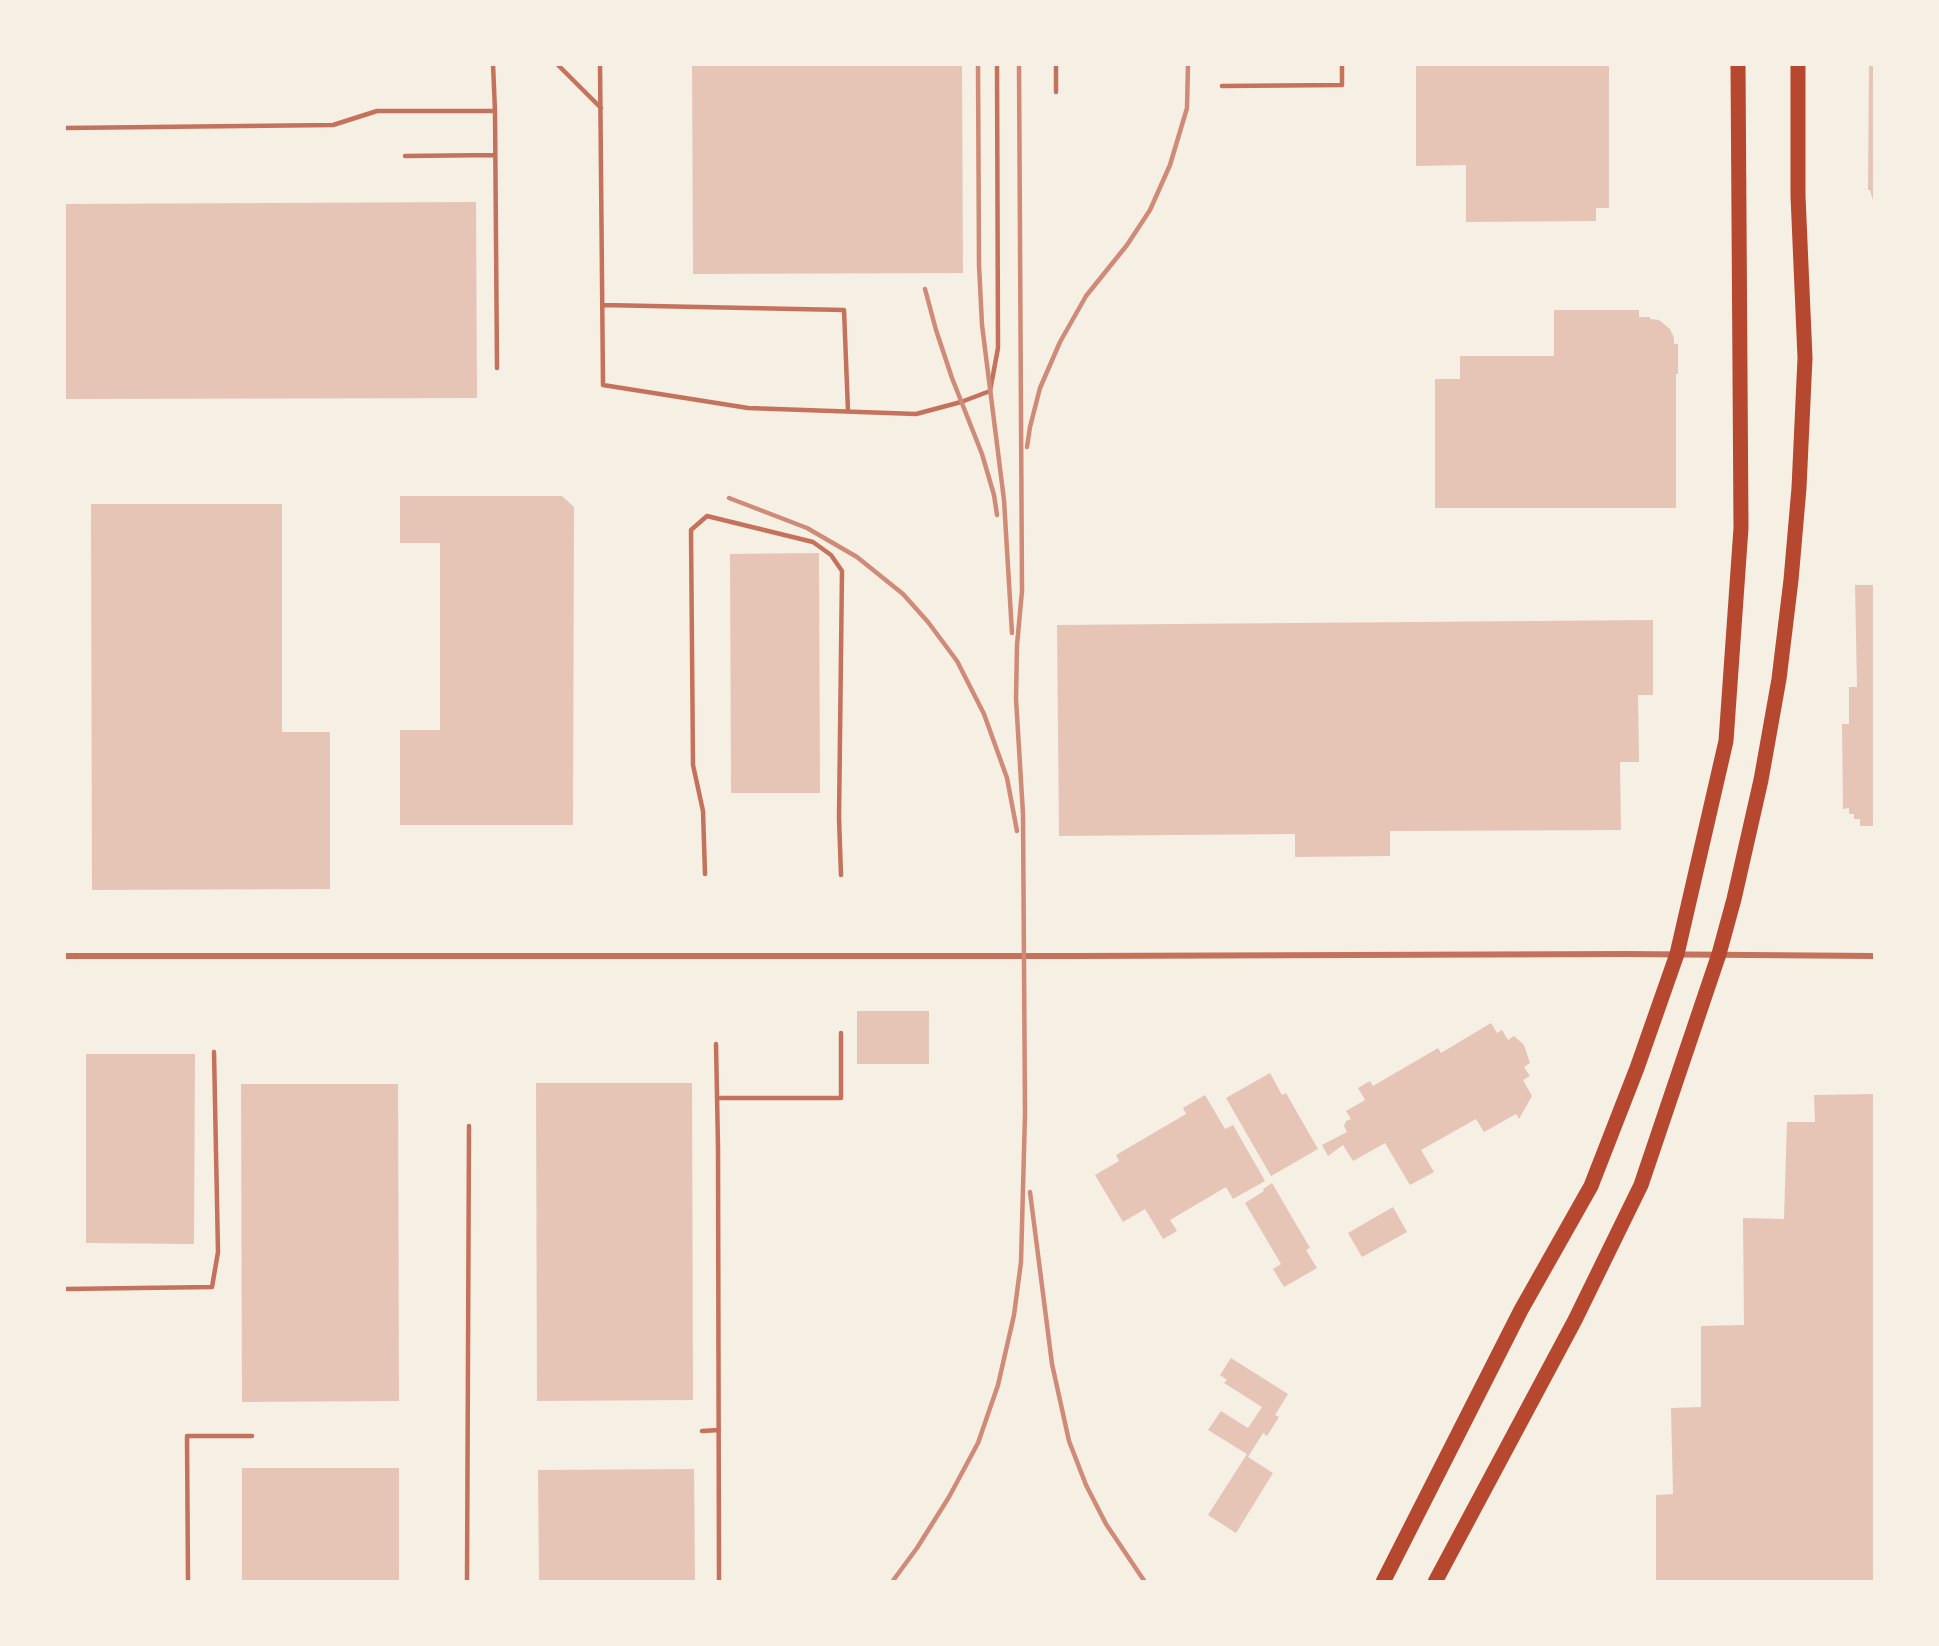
<!DOCTYPE html>
<html>
<head>
<meta charset="utf-8">
<style>
	body { margin:0 }
	#map { position:relative; width:1939px; height:1646px; overflow:hidden; background:#f6efe4; font-family:"Open Sans",sans-serif }
	canvas { display:block }
	.frame { position:absolute; inset:0; border:66px solid #f6efe4; pointer-events:none }
</style>
</head>
<body>
<div id="map">
<canvas width="1939" height="1646"></canvas>
<div class="frame"></div>
</div>
<script>
const c = document.querySelector('canvas').getContext('2d');
c.lineJoin = 'round';
function paint(path, color) {
  c.fillStyle = color;
  c.fill(path, 'evenodd');
}
function poly(rows) {
  const path = new Path2D();
  for (const r of rows) {
    path.moveTo(r[0], r[1]);
    for (let i = 2; i < r.length; i += 2) path.lineTo(r[i], r[i + 1]);
  }
  return path;
}
function stroke(path, color, width, dash) {
  c.strokeStyle = color;
  c.lineWidth = width;
  c.lineCap = dash ? 'butt' : 'round';
  c.setLineDash(dash || []);
  c.stroke(path);
}
const building = poly([
	[692,64,962,64,963,273,693,274],
	[1416,64,1609,64,1609,208,1596,208,1596,221,1466,222,1466,165,1416,166],
	[1869,64,1874,64,1874,204,1870,190,1868,190],
	[476,202,477,398,64,399,64,204],
	[1554,310,1639,310,1639,317,1650,317,1650,319,1659,320,1670,329,1674,338,1674,344,1678,344,1678,374,1676,374,1676,508,1435,508,1435,379,1460,379,1460,356,1554,356],
	[400,496,562,496,574,507,573,825,400,825,400,730,440,730,440,543,400,543],
	[91,504,282,504,282,732,330,732,330,889,92,890],
	[819,553,820,793,731,793,730,554],
	[1855,585,1874,585,1874,826,1860,826,1860,819,1854,819,1854,814,1849,814,1849,808,1843,809,1842,724,1849,724,1849,687,1857,687],
	[1653,620,1653,695,1638,695,1639,762,1620,762,1621,830,1390,831,1390,856,1295,857,1295,834,1059,836,1057,625],
	[857,1011,929,1011,929,1064,857,1064],
	[1491,1023,1497,1033,1502,1030,1508,1040,1514,1036,1524,1045,1530,1063,1524,1067,1530,1076,1523,1080,1532,1096,1519,1119,1516,1114,1484,1132,1476,1119,1421,1150,1434,1172,1410,1185,1385,1143,1353,1161,1343,1145,1328,1156,1322,1145,1347,1132,1344,1126,1346,1121,1351,1119,1346,1111,1365,1100,1358,1088,1370,1081,1373,1086,1438,1048,1441,1053],
	[86,1054,195,1054,194,1244,86,1243],
	[1270,1073,1282,1095,1286,1093,1318,1149,1271,1176,1226,1098],
	[536,1083,692,1083,693,1400,537,1401],
	[241,1084,398,1084,399,1401,242,1402],
	[1874,1094,1874,1582,1656,1582,1656,1495,1673,1494,1671,1408,1701,1407,1701,1326,1744,1325,1743,1218,1784,1219,1787,1122,1815,1122,1814,1095],
	[1205,1095,1225,1129,1233,1125,1265,1181,1233,1199,1226,1187,1170,1220,1177,1231,1163,1239,1145,1209,1123,1222,1095,1175,1119,1161,1116,1155,1186,1114,1183,1108],
	[1272,1183,1310,1248,1306,1250,1317,1268,1284,1287,1273,1269,1281,1264,1245,1203,1264,1191,1263,1189],
	[1393,1207,1407,1232,1362,1257,1348,1233],
	[1231,1358,1288,1394,1275,1415,1279,1417,1267,1436,1263,1433,1248,1457,1273,1473,1236,1533,1208,1515,1247,1454,1208,1430,1221,1411,1248,1428,1262,1407,1224,1383,1227,1380,1220,1375],
	[242,1468,399,1468,399,1582,242,1582],
	[694,1469,695,1582,539,1582,538,1470]
]);
const service = poly([
	[493,64,495,111],
	[557,64,601,108],
	[600,64,603,385,748,408,916,414,961,402,990,391,998,348,997,64],
	[1222,86,1342,85,1342,64],
	[1056,92,1056,64],
	[64,128,333,125,377,111,495,111,497,368],
	[405,156,495,155],
	[603,305,844,310,848,411],
	[705,874,703,811,693,765,691,530,707,516,813,542,831,555,842,571,839,818,841,875],
	[716,1044,718,1147,719,1582],
	[717,1098,841,1098,841,1033],
	[64,1289,212,1287,218,1252,214,1052],
	[702,1431,719,1430],
	[188,1582,187,1436,252,1436],
	[467,1582,469,1126]
]);
const minor = poly([
	[64,956,1078,956,1625,954,1874,956]
]);
const primary = poly([
	[1383,1582,1521,1310,1591,1186,1637,1068,1677,954,1726,741,1741,528,1738,64],
	[1435,1582,1575,1320,1641,1185,1719,954,1734,899,1761,780,1779,679,1791,580,1799,488,1805,358,1798,196,1798,64]
]);
const rail = poly([
	[978,64,979,265,982,325,1004,500,1012,633],
	[925,289,936,330,952,378,982,454,994,495,997,515],
	[1027,447,1030,427,1040,388,1060,342,1086,296,1127,245,1150,210,1170,165,1187,108,1188,64],
	[729,498,807,528,857,557,903,594,928,622,957,661,984,714,1007,778,1017,831],
	[1030,1192,1052,1364,1069,1441,1086,1485,1106,1524,1145,1582],
	[892,1582,917,1548,949,1497,978,1443,998,1385,1014,1315,1021,1262,1025,1114,1023,814,1016,699,1017,645,1022,591,1019,64]
]);
paint(building, '#e6c5b7');
stroke(service, '#c5725c', 4.5);
stroke(minor, '#c5725c', 6);
stroke(primary, '#b5482f', 15);
stroke(rail, '#cf8b77', 4.5);
</script>
</body>
</html>
